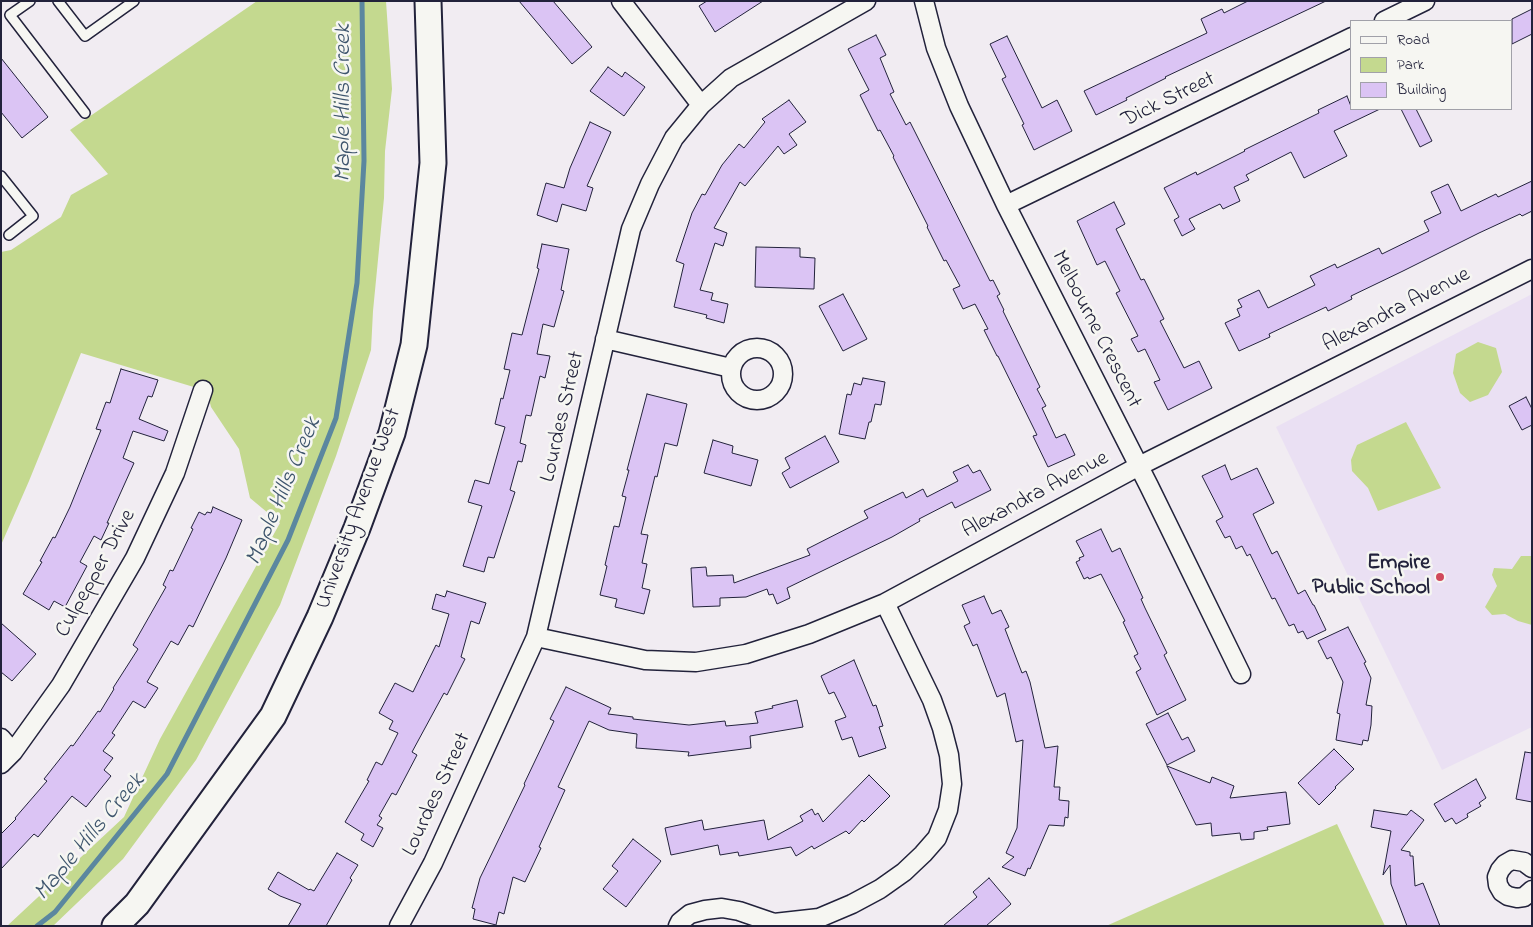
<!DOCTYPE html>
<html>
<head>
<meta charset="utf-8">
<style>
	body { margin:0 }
	#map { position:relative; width:1533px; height:927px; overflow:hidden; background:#f1ecf2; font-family:"Indie Flower",sans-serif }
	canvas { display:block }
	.frame { position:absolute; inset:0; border:2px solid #22223b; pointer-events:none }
	.legend { position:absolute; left:1350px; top:20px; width:162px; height:90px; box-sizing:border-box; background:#f6f6f2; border:1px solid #a1a1a9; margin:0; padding:6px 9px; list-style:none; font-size:15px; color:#22223b }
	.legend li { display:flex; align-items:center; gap:10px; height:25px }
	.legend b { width:25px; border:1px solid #a1a1a9 }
</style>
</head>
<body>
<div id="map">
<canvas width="1533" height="927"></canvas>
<div class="frame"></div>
<ul class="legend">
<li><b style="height:6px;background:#f6f6f2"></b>Road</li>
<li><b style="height:14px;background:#c4d98f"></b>Park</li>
<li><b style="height:14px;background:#dbc4f4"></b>Building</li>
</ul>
</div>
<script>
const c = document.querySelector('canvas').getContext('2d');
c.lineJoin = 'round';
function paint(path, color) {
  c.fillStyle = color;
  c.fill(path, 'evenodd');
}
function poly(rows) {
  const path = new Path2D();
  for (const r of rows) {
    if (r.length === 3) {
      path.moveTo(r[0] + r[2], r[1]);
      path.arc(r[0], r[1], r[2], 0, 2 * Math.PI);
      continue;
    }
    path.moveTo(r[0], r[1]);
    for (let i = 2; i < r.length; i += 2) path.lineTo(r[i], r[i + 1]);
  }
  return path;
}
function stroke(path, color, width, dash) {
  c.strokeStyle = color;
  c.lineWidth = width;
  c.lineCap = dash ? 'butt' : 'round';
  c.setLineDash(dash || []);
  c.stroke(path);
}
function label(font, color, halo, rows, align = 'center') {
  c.font = font + ' "Indie Flower",sans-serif';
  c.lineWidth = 5;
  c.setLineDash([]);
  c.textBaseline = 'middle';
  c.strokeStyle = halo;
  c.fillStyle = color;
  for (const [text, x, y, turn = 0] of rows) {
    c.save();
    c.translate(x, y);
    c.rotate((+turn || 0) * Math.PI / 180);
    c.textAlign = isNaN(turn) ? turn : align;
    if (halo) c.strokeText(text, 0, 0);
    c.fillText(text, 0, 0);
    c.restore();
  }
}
const built = poly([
	[1532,294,1532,727,1442,770,1276,427]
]);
const green = poly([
	[257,1,386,1,392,89,385,151,384,198,373,311,371,350,336,456,280,605,196,760,123,859,53,926,7,926,124,817,160,739,280,523,250,498,239,449,211,407,207,391,81,353,29,481,1,545,1,252,11,250,61,217,71,195,108,174,70,130],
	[1478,342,1496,348,1502,372,1488,395,1470,402,1460,393,1453,373,1456,354],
	[1406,422,1441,488,1378,511,1368,488,1352,471,1351,460,1357,445],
	[1521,556,1532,556,1532,625,1518,621,1505,614,1492,615,1485,607,1497,586,1492,575,1494,568,1512,569],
	[1337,824,1385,926,1106,926]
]);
const stream = poly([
	[37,926,55,912,167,774,288,540,336,418,357,283,364,161,362,1]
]);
const building = poly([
	[519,1,553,1,592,47,572,64,519,1],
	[707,1,763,1,715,32,699,6,707,1],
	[1248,1,1326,1,1165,77,1166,78,1126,98,1127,100,1096,115,1084,91,1207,33,1201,19,1222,9,1224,13,1248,1],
	[1532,9,1532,34,1512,44,1512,19,1532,9],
	[876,35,886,55,880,58,894,92,890,94,906,125,910,122,990,281,993,280,1000,294,997,296,1004,310,1003,311,1040,387,1037,389,1046,406,1042,408,1056,438,1065,434,1075,455,1048,467,1033,436,1037,435,998,356,997,356,984,330,988,329,975,304,963,309,953,289,960,286,946,260,944,261,927,227,928,226,893,157,894,156,880,130,878,131,860,95,869,90,848,49,876,35],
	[1007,36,1042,108,1057,100,1072,131,1034,150,1022,125,1024,124,1002,79,1006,77,990,44,1007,36],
	[1,58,48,117,22,138,1,112,1,58],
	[608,67,622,77,625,72,645,87,624,116,590,91,608,67],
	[1347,96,1352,109,1380,109,1334,131,1347,156,1304,178,1291,152,1246,175,1249,180,1234,187,1240,201,1223,209,1220,204,1189,219,1195,229,1182,236,1174,220,1179,217,1164,188,1196,172,1197,175,1245,151,1244,150,1319,113,1318,110,1347,96],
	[789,100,806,122,789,134,797,145,784,154,778,146,745,186,740,182,714,228,727,233,723,246,715,243,700,290,713,293,711,300,728,304,724,323,706,318,707,315,674,307,684,264,676,261,692,213,702,194,705,195,722,165,739,144,744,148,765,122,762,119,789,100],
	[1401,109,1416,109,1432,141,1420,147,1401,109],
	[590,122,611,132,587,186,593,188,586,211,562,204,557,222,537,215,546,183,564,188,570,168,590,122],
	[1532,181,1532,211,1522,216,1520,214,1479,233,1403,271,1351,296,1352,299,1328,311,1326,307,1269,334,1270,337,1239,351,1225,323,1240,316,1237,309,1242,307,1238,300,1259,290,1268,308,1315,285,1310,276,1335,264,1337,268,1379,248,1382,254,1429,231,1424,221,1441,213,1431,192,1448,184,1461,211,1496,194,1498,197,1532,181],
	[1114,202,1125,224,1116,229,1141,280,1144,279,1164,319,1160,321,1184,368,1199,361,1212,388,1168,410,1154,382,1160,380,1145,349,1138,352,1131,339,1138,336,1116,293,1120,291,1105,261,1097,265,1077,221,1114,202],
	[542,244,569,249,561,290,564,291,554,327,543,324,537,354,550,356,545,378,540,376,531,416,526,415,520,443,526,445,522,462,518,461,510,490,515,492,494,558,488,557,484,572,463,566,482,506,468,502,475,480,489,484,505,427,495,424,501,398,503,399,510,370,504,369,512,333,522,335,539,269,537,268,542,244],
	[756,247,800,248,800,257,815,258,814,289,755,287,756,247],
	[843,294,867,339,843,351,819,306,843,294],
	[121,369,158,380,152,397,148,396,139,419,168,431,164,441,133,431,123,458,134,463,107,523,109,523,101,540,94,536,80,562,87,566,65,607,54,601,49,610,23,594,42,562,40,561,53,537,55,538,70,507,101,430,96,429,106,402,110,403,121,369],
	[863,378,885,382,881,405,875,404,871,422,869,422,865,439,839,434,847,394,851,395,854,383,861,385,863,378],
	[647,394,687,404,677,446,665,443,657,477,655,476,641,534,648,535,642,563,647,564,642,588,650,590,644,614,615,607,617,599,600,595,607,566,605,565,614,526,619,527,626,497,622,496,629,470,627,470,647,394],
	[1526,397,1532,409,1532,425,1522,430,1509,406,1526,397],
	[825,436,839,462,790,488,782,473,790,468,785,458,825,436],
	[713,440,733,446,732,453,758,460,751,486,704,473,713,440],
	[968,465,973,473,980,470,991,490,955,508,952,502,919,519,920,521,892,537,787,588,790,598,777,604,773,594,769,595,767,589,746,597,720,598,720,606,693,607,691,568,706,567,707,576,733,575,734,583,810,555,807,549,868,518,864,511,903,492,906,498,923,489,927,497,958,481,953,472,968,465],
	[1225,465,1231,480,1257,468,1274,503,1253,514,1272,554,1277,551,1298,594,1305,590,1313,605,1314,605,1326,630,1307,639,1303,631,1298,633,1294,624,1289,626,1275,598,1272,599,1250,554,1247,556,1242,546,1236,549,1230,536,1225,538,1216,521,1223,517,1202,476,1225,465],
	[213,507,242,520,226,558,193,627,189,625,178,645,171,641,147,682,158,688,145,708,133,701,112,733,115,735,103,751,113,758,104,770,111,776,86,807,72,796,38,837,34,834,1,869,1,834,16,819,15,818,47,781,44,779,71,745,73,746,98,711,100,712,114,689,113,688,138,649,133,645,166,587,163,585,170,570,173,571,193,529,191,528,199,512,205,515,207,512,211,513,213,507],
	[1101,529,1112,552,1120,548,1143,598,1141,599,1145,608,1167,653,1164,655,1186,700,1157,715,1136,672,1141,669,1134,656,1138,654,1123,622,1125,621,1101,574,1089,579,1088,577,1084,579,1076,562,1080,560,1079,558,1084,556,1076,541,1101,529],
	[447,591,486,603,479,624,471,621,461,657,465,659,447,695,444,693,412,752,417,755,396,795,392,793,379,816,382,818,377,825,383,828,373,847,361,840,364,834,345,822,369,781,367,780,376,762,382,765,398,733,389,729,393,721,379,713,395,683,413,692,436,645,439,647,449,614,432,609,436,594,445,597,447,591],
	[984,596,992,614,1001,610,1009,627,1005,629,1022,673,1026,671,1030,682,1045,748,1058,746,1054,787,1060,787,1059,800,1069,801,1068,818,1065,817,1064,826,1049,825,1030,869,1028,868,1025,876,1002,867,1014,857,1006,853,1017,828,1023,740,1016,742,1005,693,997,697,977,644,973,646,964,626,970,623,962,605,984,596],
	[1,623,36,654,12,681,1,672,1,623],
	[1348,627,1366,662,1364,663,1371,678,1366,705,1372,706,1371,725,1368,741,1363,740,1362,745,1336,740,1340,714,1337,713,1343,682,1331,657,1327,659,1318,641,1348,627],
	[854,660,873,706,876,705,883,726,879,727,886,748,859,757,852,737,842,740,835,721,846,717,834,692,829,694,821,676,854,660],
	[566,687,611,708,608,714,633,717,633,719,689,725,725,721,726,726,758,723,755,712,773,708,772,706,797,700,803,727,750,736,751,748,688,756,689,752,636,748,637,734,609,730,589,721,558,787,565,790,539,847,541,848,525,882,513,877,504,914,499,912,496,925,473,919,475,909,472,908,480,878,525,785,524,784,554,721,550,719,566,687],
	[1168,713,1182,740,1188,737,1195,751,1167,765,1146,724,1168,713],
	[1334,749,1354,769,1335,787,1336,788,1319,805,1298,783,1334,749],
	[1525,752,1532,753,1532,802,1516,799,1525,752],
	[1167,766,1210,783,1212,777,1234,786,1230,798,1286,792,1290,824,1267,827,1268,830,1254,832,1254,839,1241,840,1240,833,1212,836,1211,823,1196,825,1167,766],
	[869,775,890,796,864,822,862,820,849,834,846,831,814,849,812,846,796,856,791,847,739,856,738,852,720,855,718,845,671,855,665,828,702,820,704,830,764,820,768,840,803,821,800,816,812,809,815,815,818,813,823,822,869,775],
	[1476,779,1486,798,1479,803,1481,806,1467,814,1468,817,1456,824,1452,818,1445,822,1434,804,1476,779],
	[1374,810,1407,815,1411,810,1424,820,1401,850,1410,852,1410,856,1413,856,1415,886,1423,883,1440,926,1407,926,1391,884,1390,865,1383,875,1391,831,1371,827,1374,810],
	[633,839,661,861,626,907,603,889,618,871,612,866,633,839],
	[337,853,358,865,350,878,352,880,326,926,288,926,301,904,280,896,268,889,278,872,309,890,310,889,314,891,337,853],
	[989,878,1011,904,986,926,943,926,977,897,973,892,989,878]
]);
const service = poly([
	[30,1,10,15,85,113],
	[58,1,85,36,134,1],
	[1,176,33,216,9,235]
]);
const minor = poly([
	[621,1,701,105],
	[924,1,936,48,959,106,1006,205,1149,486,1241,674],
	[1384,21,1425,1],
	[1006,205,1352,37],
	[605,339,731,368],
	[757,374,26],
	[536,637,645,660,696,662,746,654,809,634,885,603,1139,466,1532,269],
	[1,738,13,752],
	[1,764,13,752,61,685,135,558,175,473,203,390],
	[1532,868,1524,862,1512,860,1505,864,1500,870,1497,877,1498,885,1502,892,1508,896,1517,898,1524,897,1532,890],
	[399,926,433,863,536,637,631,229,650,184,674,138,701,105,731,78,866,1],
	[678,926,680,922,690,914,705,910,722,908,739,911,774,923,819,918,852,904,880,889,904,872,923,854,937,838,948,810,952,784,949,755,942,728,932,700,885,603]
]);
const secondary = poly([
	[115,926,137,904,273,716,320,617,357,528,392,433,414,345,433,163,428,1]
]);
const markers = [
	[1440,577,5,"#d1495b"]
];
const streetNames = [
	["Dick Street",1169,101,-26],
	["Alexandra Avenue",1397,311,-27],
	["Melbourne Crescent",1095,330,63],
	["Lourdes Street",564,417,-77],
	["Alexandra Avenue",1036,496,-28],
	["University Avenue West",360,509,-70],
	["Culpepper Drive",97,574,-61],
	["Lourdes Street",438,795,-65]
];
const poiNames = [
	["Empire",1430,564],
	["Public School",1430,589]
];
const waterNames = [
	["Maple Hills Creek",345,103,-90],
	["Maple Hills Creek",285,492,-67],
	["Maple Hills Creek",91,838,-50]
];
paint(built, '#eae0f3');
paint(green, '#c4d98f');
stroke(stream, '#5b879f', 5);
paint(building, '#dbc4f4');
stroke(building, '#22223b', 1);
stroke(service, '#22223b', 12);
stroke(minor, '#22223b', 21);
stroke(secondary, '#22223b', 29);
stroke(service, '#f6f6f2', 9);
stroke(minor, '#f6f6f2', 18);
stroke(secondary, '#f6f6f2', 25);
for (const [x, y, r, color] of markers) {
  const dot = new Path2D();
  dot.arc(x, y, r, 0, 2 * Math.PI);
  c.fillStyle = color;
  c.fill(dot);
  stroke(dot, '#f6f6f2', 2);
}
label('22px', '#22223b', '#f6f6f2', streetNames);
label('bold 22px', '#22223b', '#f6f6f2', poiNames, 'right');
label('italic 24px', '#3e556d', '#f6f6f2', waterNames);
</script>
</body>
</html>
